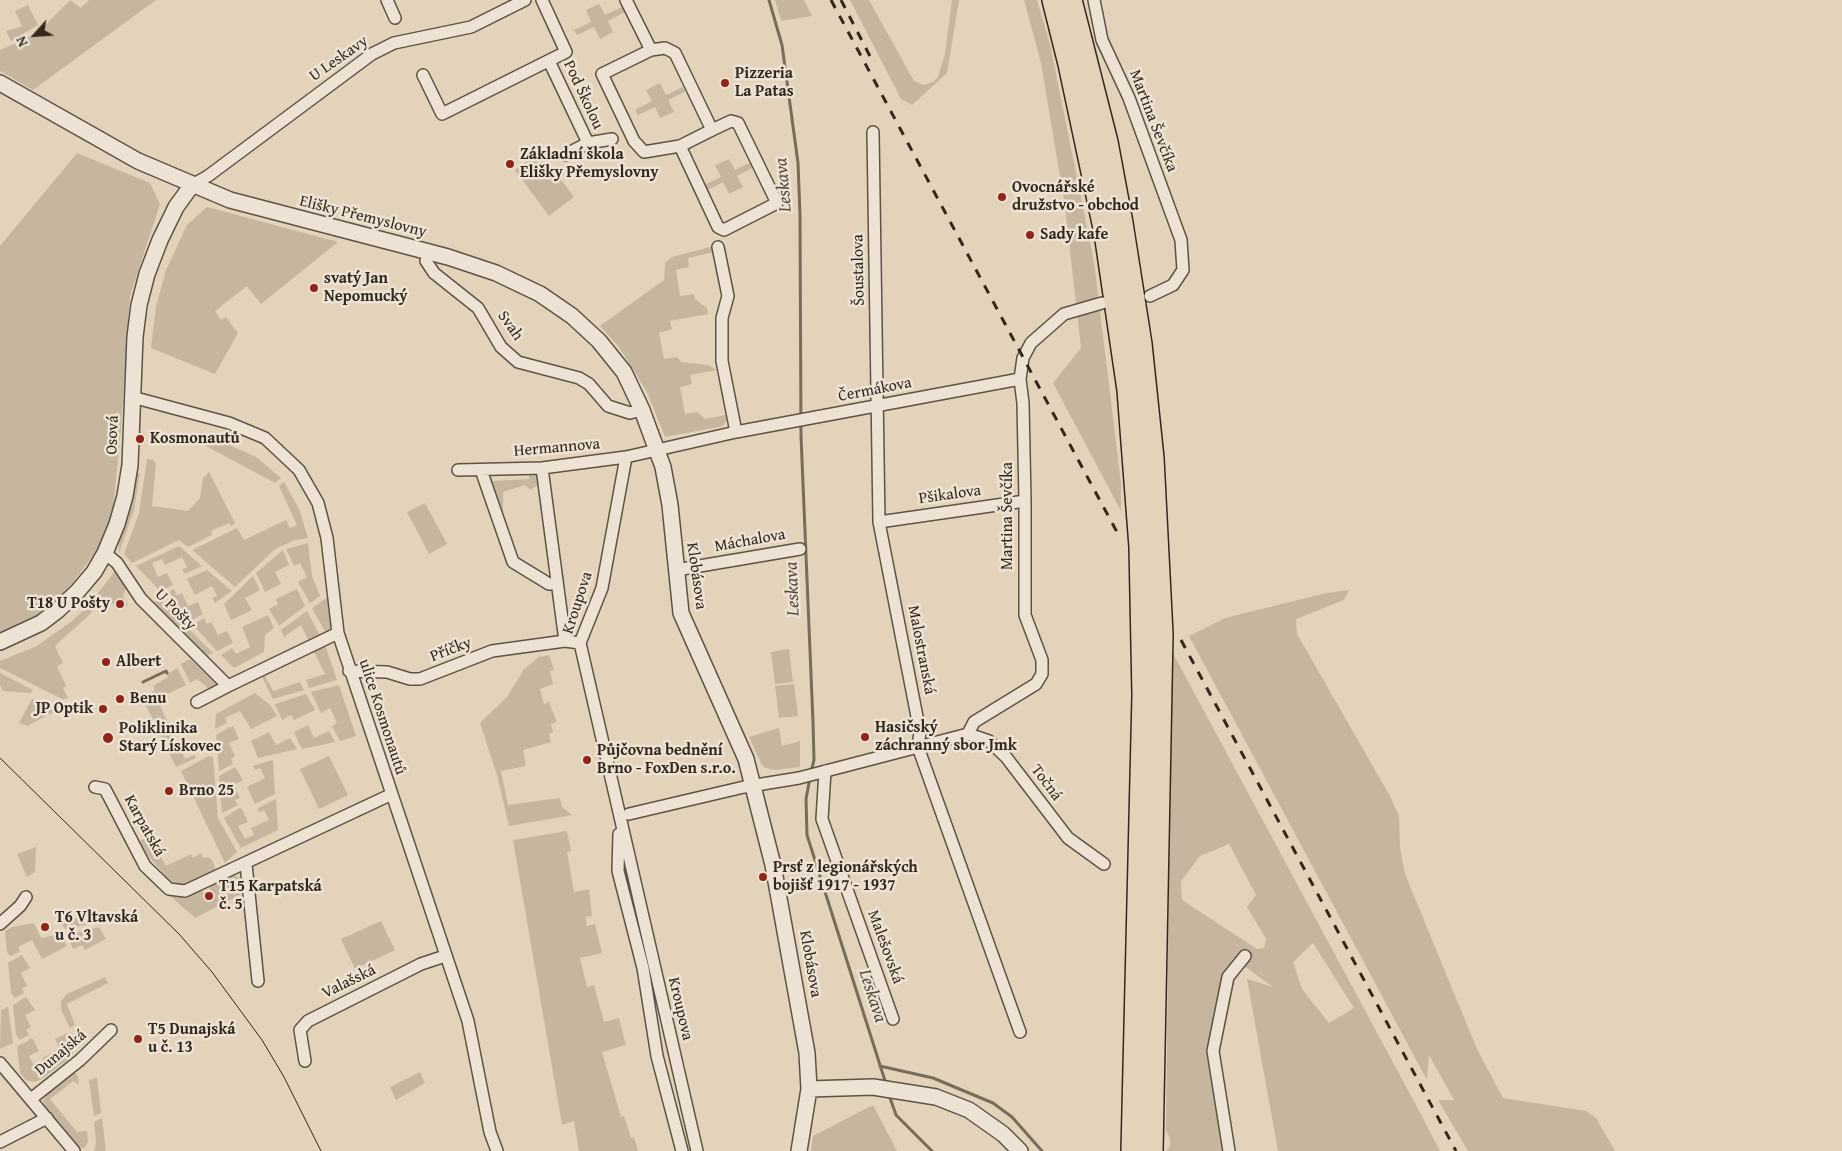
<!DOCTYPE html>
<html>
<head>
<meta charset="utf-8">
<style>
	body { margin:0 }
	#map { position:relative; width:1842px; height:1151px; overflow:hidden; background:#e4d3bb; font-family:"Gentium Book Plus",serif }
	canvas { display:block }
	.north { position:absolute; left:10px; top:10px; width:50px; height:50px; -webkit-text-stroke:4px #ede2d3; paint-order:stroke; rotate:244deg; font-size:14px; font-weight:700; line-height:20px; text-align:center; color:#32281c }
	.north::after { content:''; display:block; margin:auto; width:18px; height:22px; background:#32281c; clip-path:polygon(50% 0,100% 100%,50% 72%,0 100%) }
</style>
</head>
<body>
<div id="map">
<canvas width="1842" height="1151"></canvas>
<div class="north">N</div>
</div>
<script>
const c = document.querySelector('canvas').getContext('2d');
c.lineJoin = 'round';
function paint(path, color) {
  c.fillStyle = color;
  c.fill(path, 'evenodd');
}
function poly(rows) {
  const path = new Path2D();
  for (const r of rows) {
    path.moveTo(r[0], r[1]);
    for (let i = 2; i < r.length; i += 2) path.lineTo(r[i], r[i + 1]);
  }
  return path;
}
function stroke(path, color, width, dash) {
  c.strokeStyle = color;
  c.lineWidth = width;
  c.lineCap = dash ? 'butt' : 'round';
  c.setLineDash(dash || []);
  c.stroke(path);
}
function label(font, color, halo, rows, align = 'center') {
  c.font = font + ' "Gentium Book Plus",serif';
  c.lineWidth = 5;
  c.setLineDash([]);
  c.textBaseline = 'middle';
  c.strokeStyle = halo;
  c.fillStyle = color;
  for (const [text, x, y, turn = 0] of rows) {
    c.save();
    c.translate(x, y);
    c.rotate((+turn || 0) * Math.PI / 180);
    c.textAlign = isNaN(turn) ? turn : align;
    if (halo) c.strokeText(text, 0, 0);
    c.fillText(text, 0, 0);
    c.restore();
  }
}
const green = poly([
	[70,0,81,8,89,0,156,0,33,90,0,71,0,50,38,33],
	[775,0,804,0,812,16,781,21],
	[850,0,869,0,914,81,923,85,933,82,938,77,945,54,952,0,959,0,947,73,912,105,901,99],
	[1024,0,1037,0,1050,44,1094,262,1121,483,1121,511,1053,383,1081,348,1065,206,1041,63],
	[599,4,605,15,622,7,625,12,608,21,613,32,600,39,594,27,577,35,574,30,591,22,586,10],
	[28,5,38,25,11,41,6,31,22,26,15,11],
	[660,83,666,95,683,87,685,92,668,100,674,112,660,118,655,107,638,115,635,110,652,101,646,90],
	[540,151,574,197,549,216,515,170],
	[77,153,150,183,160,204,130,296,121,430,113,509,96,552,66,591,32,619,0,633,0,246],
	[729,159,735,170,751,162,754,167,737,176,743,187,729,194,723,182,706,191,704,185,721,177,715,165],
	[207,207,338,242,261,304,247,286,215,311,221,320,226,317,238,333,215,374,151,348,156,306,166,270,187,225],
	[714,246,714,252,688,258,689,267,676,270,680,296,694,294,695,299,707,308,708,314,670,321,672,329,659,333,664,359,677,357,681,362,708,365,717,370,690,375,692,384,680,387,685,414,697,412,705,419,725,415,727,420,723,426,665,437,647,392,619,347,600,326,664,280,665,263,672,257],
	[201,432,256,457,281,478,275,483,206,446,200,438],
	[147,459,153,460,156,464,152,506,188,511,200,498,203,478,209,472,235,523,231,526,229,523,211,531,212,535,188,547,179,540,132,563,124,554,139,513],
	[136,473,140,473,134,510,119,553,119,542,131,507],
	[529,473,535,473,538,485,530,490,525,485,503,492,503,521,488,478,491,474,492,481,529,479],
	[284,482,299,509,308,538,295,540,275,549,235,587,192,550,237,528,244,540,286,520,290,528,297,525,279,486],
	[425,503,447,544,429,554,407,512],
	[308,543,312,576,320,596,310,603,298,582,307,577,300,563,294,566,286,549],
	[179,546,202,566,185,574,182,569,187,567,182,557,165,565,162,559,152,563,158,577,167,573,173,585,160,591,136,566],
	[283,550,289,565,275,572,281,584,265,592,256,573],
	[207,570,232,591,215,603,212,598,217,596,212,586,195,595,187,579],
	[115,571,127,586,123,596,128,605,125,607,121,599,115,602,118,609,117,609,106,596,88,616,55,646,63,663,57,666,66,686,63,688,68,698,62,699,0,668,0,661,37,646,72,621,88,606],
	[253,576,260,590,245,598,252,610,231,620,224,604],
	[174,589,177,595,182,593,188,606,198,602,203,614,189,622,164,595],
	[297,589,305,606,279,626,269,609,278,604,276,599],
	[1349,590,1344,600,1296,619,1297,634,1390,796,1399,816,1400,848,1405,874,1477,1049,1503,1098,1586,1111,1596,1118,1615,1151,1468,1151,1438,1100,1454,1100,1429,1055,1427,1080,1189,636,1225,618,1326,593],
	[328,597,331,620,330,629,326,633,312,608],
	[160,598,184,624,177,628,152,604],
	[307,611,320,636,309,642,301,625,284,637,281,630],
	[268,615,274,628,265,635,264,652,234,668,221,655,232,648,236,654,250,647,242,627],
	[204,618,207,624,211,622,218,635,227,631,233,643,217,651,193,625],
	[188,628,213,653,206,656,180,632],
	[325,644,337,680,309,688,306,680,325,674,313,650],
	[1169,646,1417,1107,1440,1151,1278,1151,1247,979,1273,987,1240,963,1228,977,1213,1051,1229,1151,1166,1151,1170,1146,1170,1138,1166,1131,1171,694],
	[1229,844,1256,895,1247,907,1266,939,1264,948,1257,949,1182,900,1181,881,1200,856],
	[1313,943,1354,1008,1329,1023,1302,989,1293,962],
	[789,649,793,682,775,684,771,652],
	[549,655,554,670,550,671,553,684,540,689,544,704,549,702,557,722,551,724,553,732,549,734,551,742,523,750,526,766,501,771,508,805,560,798,562,807,572,815,509,826,497,775,480,723,507,697,524,669,539,657],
	[190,659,216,684,213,689,209,689,197,679,190,683,181,664],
	[177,668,186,685,157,699,185,759,194,755,196,758,176,767,142,697,155,690,153,686,168,677,167,674],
	[0,673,33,690,31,693,3,691,0,685],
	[264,674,273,691,300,682,304,690,273,699,261,675],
	[794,684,798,716,779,718,775,686],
	[339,685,356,736,340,741,332,726,337,723,330,708,321,713,311,692],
	[255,693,270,705,277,716,251,729,240,711,225,718,227,723,215,729,216,714],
	[306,694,315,710,294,720,291,715,282,720,275,704],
	[32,699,61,706,62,708,27,726,19,723],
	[308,725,314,738,329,731,335,742,302,749,294,732],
	[229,726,230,728,233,726,239,739,229,743,235,756,231,759,233,764,219,771,216,735,227,729],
	[779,728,782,746,800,741,800,767,775,770,765,768,761,763,749,737],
	[269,732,276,745,290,738,297,749,258,758,251,741],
	[209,756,213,757,218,818,237,852,225,863,181,771],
	[329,756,348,795,319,809,300,769],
	[273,760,275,794,255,804,247,787,265,778,260,768,255,770,253,766],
	[235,767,243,780,234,785,240,798,235,800,238,805,222,813,219,776],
	[276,799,278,830,241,848,224,818,239,808,242,809,248,822,238,826,245,839,254,835,251,828,269,820,264,810,259,812,258,808],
	[137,810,140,812,156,846,155,847,166,866,191,854,193,858,201,853,203,858,208,857,212,860,216,870,185,885,170,882,146,853,140,841,149,836],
	[567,831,571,851,567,852,574,892,589,889,592,916,585,917,587,926,595,924,602,953,580,958,587,987,594,985,604,1022,619,1018,626,1045,602,1052,621,1117,624,1116,631,1138,634,1137,638,1151,579,1151,574,1121,562,1125,513,840],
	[36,847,35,872,27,877,17,854],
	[234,875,244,880,245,892,195,918,168,894,179,897,190,896,202,890,207,900,214,897,209,887],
	[93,915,95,923,65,929,60,921],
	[381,921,395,950,355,969,341,939],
	[34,923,41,938,61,934,67,946,42,959,32,940,18,947,20,952,10,956,7,952,5,931,12,927],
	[99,927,106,939,85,950,82,945,73,949,67,935],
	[22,955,30,968,21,973,27,986,22,988,24,993,15,998,11,993,8,963],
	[105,977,108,983,67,1004,75,1025,70,1028,61,1009,61,1001,67,994],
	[26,997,35,1010,25,1015,31,1027,26,1030,29,1035,19,1040,16,1034,13,1005],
	[8,1007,13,1043,0,1049,1,1010],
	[68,1033,74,1046,72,1056,42,1079,34,1082,26,1080,20,1073,17,1046,28,1041,30,1038,33,1039,39,1051,29,1056,36,1069,45,1064,42,1058,60,1049,55,1039],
	[420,1072,425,1083,396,1100,390,1087],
	[75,1073,78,1076,79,1085,73,1081,50,1099,77,1132,87,1131,88,1142,84,1148,77,1147,45,1109,43,1101,47,1094,71,1074],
	[97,1077,101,1113,94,1116,89,1081],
	[873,1105,897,1151,811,1151,813,1136],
	[102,1118,106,1151,94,1151,96,1143,94,1122]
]);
const stream = poly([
	[769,0,782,45,798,163,800,215,801,436,813,722,814,760,811,772],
	[143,682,166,671,167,673],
	[810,778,806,799,807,835,886,1084],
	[880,1066,933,1078,993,1103,1012,1117,1042,1151],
	[889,1095,896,1115,932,1151]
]);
const minor = poly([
	[387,0,395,18],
	[626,0,651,50,665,48,675,53,712,130,731,121,738,123,777,203,724,230,718,227,680,146],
	[1094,0,1102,40,1129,98,1181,240,1183,270,1173,285,1150,296],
	[651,50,602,74,634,141,644,152,680,146,712,130],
	[549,61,588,143,565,155],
	[423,75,442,114,566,52,542,0],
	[873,132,879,522,920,732,918,747,1020,1032],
	[588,143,612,139],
	[192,185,208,176,372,54,394,43,471,27,525,0],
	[718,247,728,296,722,318,722,361,736,432],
	[429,252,426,261,434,273,478,308,501,347,518,362,579,378,589,384,608,406,630,413,642,410],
	[132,397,229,423,265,438,299,470,318,503,327,538,338,633,468,1021,490,1132,497,1151],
	[626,457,602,588,580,643,697,1151],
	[542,468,565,641],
	[458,470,542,468,626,457,736,432,1020,379],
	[481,470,513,562,549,584,556,584],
	[879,522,1025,501],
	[105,553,117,563,141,599,228,686,338,633],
	[676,570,800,549],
	[349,671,387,672,410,679,420,679,492,651,565,641,580,643],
	[197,702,228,686],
	[968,734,974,722,1036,684,1042,674,1042,660,1025,615,1025,501,1023,403,1020,379,1023,358,1031,343,1064,314,1102,303],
	[825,771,822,819,893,1019],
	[95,787,105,789,145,866,169,889,185,891,390,795],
	[629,814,744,787,799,778,968,734,989,741,1006,757,1068,838,1104,864],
	[619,834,618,871,643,968,657,1056,682,1151],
	[246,864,258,981],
	[0,924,20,906,26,897],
	[305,1061,300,1030,308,1021,421,964,445,956],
	[0,1063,74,1151],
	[31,1099,80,1060,111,1030],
	[0,1142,47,1118],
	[1229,1151,1213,1051,1228,977,1245,956]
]);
const tertiary = poly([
	[0,83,138,161,230,200,448,257,496,273,540,294,572,316,599,341,624,372,642,410,663,467,670,505,681,613,746,759,773,865,807,1053,809,1089,799,1151],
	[0,642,41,623,58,610,77,592,94,572,105,553,117,524,125,496,130,465,135,337,139,305,147,274,160,240,176,207,192,185],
	[809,1089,873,1087,936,1097,969,1110,1003,1134,1020,1151]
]);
const motorway = poly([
	[1053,0,1069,64,1105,233,1128,390,1140,547,1143,695,1132,1151],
	[1071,0,1107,142,1122,223,1141,344,1153,458,1162,634,1152,1151]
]);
const tram = poly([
	[0,758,179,934,212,972,262,1040,284,1077,321,1151]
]);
const rail = poly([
	[831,0,1118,534],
	[841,0,874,64],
	[1181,640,1456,1151]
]);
const markers = [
	[725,83,5,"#8f2418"],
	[510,164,5,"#8f2418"],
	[1002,197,5,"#8f2418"],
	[1030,235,5,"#8f2418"],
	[314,288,5,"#8f2418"],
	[140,439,5,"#8f2418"],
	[120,604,5,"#8f2418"],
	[106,662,5,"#8f2418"],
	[120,699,5,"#8f2418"],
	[103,709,5,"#8f2418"],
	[865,737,5,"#8f2418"],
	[108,738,6,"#8f2418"],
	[587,760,5,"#8f2418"],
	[169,791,5,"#8f2418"],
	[763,877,5,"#8f2418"],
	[209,896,5,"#8f2418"],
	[45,927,5,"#8f2418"],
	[138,1039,5,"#8f2418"]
];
const streetNames = [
	["U Leskavy",339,59,-35],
	["Pod Školou",583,95,65],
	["Martina Ševčíka",1153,121,69],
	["Elišky Přemyslovny",363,217,14],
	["Šoustalova",859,270,-91],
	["Svah",510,326,55],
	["Čermákova",875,390,-11],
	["Osová",113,435,-88],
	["Hermannova",557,448,-5],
	["Pšikalova",950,495,-8],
	["Martina Ševčíka",1008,516,-90],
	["Máchalova",750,541,-10],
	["Klobásova",696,576,82],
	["Kroupova",578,603,-72],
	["U Pošty",175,610,45],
	["Příčky",451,650,-21],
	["Malostranská",921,650,79],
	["ulice Kosmonautů",382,717,72],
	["Točná",1046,783,53],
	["Karpatská",144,826,61],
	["Malešovská",885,947,70],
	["Klobásova",810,964,80],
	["Valašská",349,982,-26],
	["Kroupova",680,1009,77],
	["Dunajská",61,1053,-40]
];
const poiNames = [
	["Pizzeria",735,74],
	["La Patas",735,92],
	["Základní škola",520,155],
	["Elišky Přemyslovny",520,173],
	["Ovocnářské",1012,188],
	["družstvo - obchod",1012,206],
	["Sady kafe",1040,235],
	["svatý Jan",324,279],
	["Nepomucký",324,297],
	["Kosmonautů",150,439],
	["T18 U Pošty",110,604,"right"],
	["Albert",116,662],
	["Benu",130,699],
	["JP Optik",93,709,"right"],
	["Hasičský",875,728],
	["záchranný sbor Jmk",875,746],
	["Poliklinika",119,729],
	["Starý Lískovec",119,747],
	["Půjčovna bednění",597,751],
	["Brno - FoxDen s.r.o.",597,769],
	["Brno 25",179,791],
	["Prsť z legionářských",773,868],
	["bojišť 1917 - 1937",773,886],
	["T15 Karpatská",219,887],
	["č. 5",219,905],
	["T6 Vltavská",55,918],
	["u č. 3",55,936],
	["T5 Dunajská",148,1030],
	["u č. 13",148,1048]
];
const waterNames = [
	["Leskava",784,185,-95],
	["Leskava",793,589,-92],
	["Leskava",872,996,72]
];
paint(green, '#c6b6a0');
stroke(stream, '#786c5b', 3);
stroke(minor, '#5e5344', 14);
stroke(tertiary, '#5e5344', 18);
stroke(motorway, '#32281c', 24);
stroke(minor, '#ede2d3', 11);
stroke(tertiary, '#ede2d3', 15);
stroke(motorway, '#e4d3bb', 21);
stroke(tram, '#32281c', 1);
stroke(rail, '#32281c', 3, [9, 9]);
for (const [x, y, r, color] of markers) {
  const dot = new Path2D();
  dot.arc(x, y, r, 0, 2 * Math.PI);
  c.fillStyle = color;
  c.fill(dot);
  stroke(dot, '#ede2d3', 2);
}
label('16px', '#32281c', '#ede2d3', streetNames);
label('bold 16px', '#32281c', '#ede2d3', poiNames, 'left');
label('italic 18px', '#554a3c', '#ede2d3', waterNames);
</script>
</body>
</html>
